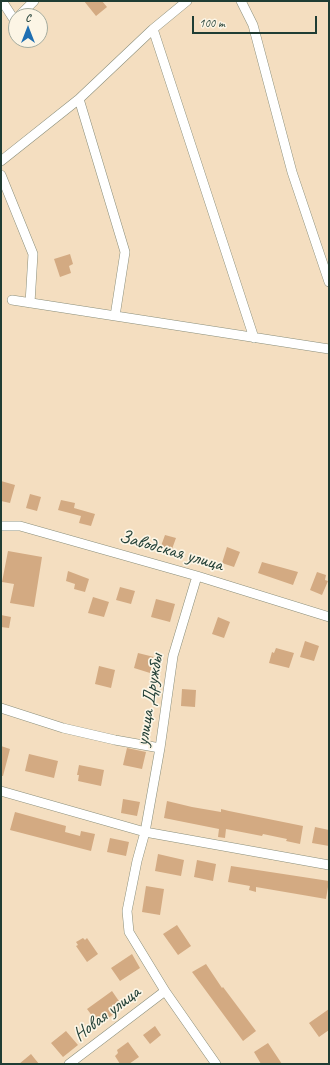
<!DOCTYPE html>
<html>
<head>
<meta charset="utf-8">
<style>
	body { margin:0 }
	#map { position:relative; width:330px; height:1065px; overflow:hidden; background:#f4dec0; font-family:Caveat,sans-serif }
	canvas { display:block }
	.frame { position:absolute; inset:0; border:2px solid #1f3d34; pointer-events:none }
	.north { position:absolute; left:8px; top:8px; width:40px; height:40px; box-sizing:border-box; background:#fcf5e5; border:1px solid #a4ab9e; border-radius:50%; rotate:0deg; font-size:11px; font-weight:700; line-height:16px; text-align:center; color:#1f3d34 }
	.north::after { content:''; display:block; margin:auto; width:14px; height:18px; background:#1f6fb2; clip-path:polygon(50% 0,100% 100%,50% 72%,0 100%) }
	.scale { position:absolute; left:192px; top:16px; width:125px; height:18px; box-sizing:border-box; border:2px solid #1f3d34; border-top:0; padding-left:5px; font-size:12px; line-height:14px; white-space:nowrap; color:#1f3d34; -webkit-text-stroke:3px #fcf5e5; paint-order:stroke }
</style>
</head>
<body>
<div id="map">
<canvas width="330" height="1065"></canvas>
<div class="frame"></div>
<div class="north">С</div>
<div class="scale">100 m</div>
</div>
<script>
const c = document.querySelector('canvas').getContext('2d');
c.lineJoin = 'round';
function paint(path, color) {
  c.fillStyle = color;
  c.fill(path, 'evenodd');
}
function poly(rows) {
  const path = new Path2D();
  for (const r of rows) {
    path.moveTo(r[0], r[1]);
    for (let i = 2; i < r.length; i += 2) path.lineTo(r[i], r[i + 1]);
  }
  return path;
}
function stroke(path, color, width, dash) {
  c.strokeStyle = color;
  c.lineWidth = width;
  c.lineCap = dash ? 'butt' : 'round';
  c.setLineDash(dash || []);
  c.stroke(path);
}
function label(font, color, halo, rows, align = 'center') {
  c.font = font + ' Caveat,sans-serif';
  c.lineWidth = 3.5;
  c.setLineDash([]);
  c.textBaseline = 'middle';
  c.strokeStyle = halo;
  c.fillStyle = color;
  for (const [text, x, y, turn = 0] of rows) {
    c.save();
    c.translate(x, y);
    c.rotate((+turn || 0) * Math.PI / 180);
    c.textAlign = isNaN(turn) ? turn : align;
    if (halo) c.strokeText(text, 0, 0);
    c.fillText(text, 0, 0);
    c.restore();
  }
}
const building = poly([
	[84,1,102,1,107,7,96,16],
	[70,254,73,264,69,266,71,273,60,277,54,259],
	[1,481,15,485,10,503,1,501],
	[30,494,41,497,37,511,26,508],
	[61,500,75,503,74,508,95,514,91,526,79,523,81,516,58,510],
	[165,535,176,538,172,549,161,546],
	[227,547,240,552,234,567,222,563],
	[8,551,42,557,34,607,10,603,14,584,2,582],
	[262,562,298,572,293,585,258,573],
	[68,571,89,579,85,592,74,589,75,584,66,581],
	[317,572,326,575,325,580,328,581,322,595,310,590],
	[120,587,135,591,131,604,116,600],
	[93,597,109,602,104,617,88,613],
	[156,599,175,604,170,622,151,617],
	[1,615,11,617,9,628,1,627],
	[218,617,230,622,224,638,212,634],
	[305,641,319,646,314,661,300,657],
	[276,648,294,653,289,668,269,663,272,652,274,653],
	[138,653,154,657,150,673,134,668],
	[99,666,115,670,111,688,95,684],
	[182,689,196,690,195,707,181,706],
	[1,746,10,749,3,776,1,776],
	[127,748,146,752,142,769,123,765],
	[29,754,58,761,54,778,25,771],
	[79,765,104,770,101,786,78,781,79,775,77,775],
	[123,799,140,802,137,816,121,813],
	[167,801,192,807,221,812,221,809,229,811,303,826,300,844,286,841,287,839,263,834,262,836,226,829,225,838,218,837,219,829,164,818],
	[15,812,66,826,65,832,80,836,81,831,95,834,91,851,10,830],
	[315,827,329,830,329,846,312,843],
	[110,838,129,842,126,856,107,852],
	[158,854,184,860,181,876,155,871],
	[197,860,216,864,213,881,194,877],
	[231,866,329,881,326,899,256,887,256,892,249,890,250,886,228,882],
	[146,886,164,889,160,915,142,912],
	[177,925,191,946,178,955,163,934],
	[83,938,85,940,87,938,98,954,87,962,76,946,78,945,76,942],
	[132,954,140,968,120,981,111,968],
	[206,964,222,988,223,987,256,1031,243,1041,192,972],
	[112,991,123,1007,99,1025,87,1009],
	[329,1009,329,1030,319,1037,309,1023],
	[155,1026,161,1035,150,1044,143,1035],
	[66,1031,78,1045,63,1057,51,1043],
	[128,1042,139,1057,129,1064,120,1064,115,1056,118,1053,117,1050],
	[268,1043,282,1064,261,1064,254,1052],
	[31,1054,39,1064,19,1064]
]);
const minor = poly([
	[2,1,13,18,16,17],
	[241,1,253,25,292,172,329,282],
	[19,16,34,1],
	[153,29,254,338],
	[79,99,125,252,115,316],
	[1,161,79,99,153,29,187,1],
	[1,175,33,254,30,303],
	[12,300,329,349],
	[1,526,20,526,197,576,329,617],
	[197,576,173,656,160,748,145,832,137,861,127,911,129,932,165,991,216,1064],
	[1,708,63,728,115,740,160,748],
	[1,791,145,832,329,865],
	[69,1064,165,991]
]);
const streetNames = [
	["Заводская улица",171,551,16],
	["улица Дружбы",150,700,-81],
	["Новая улица",107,1014,-37]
];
paint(building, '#d3aa82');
stroke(minor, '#8a8e7a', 10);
stroke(minor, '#fff', 9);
label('19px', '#1f3d34', '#fcf5e5', streetNames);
</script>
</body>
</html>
